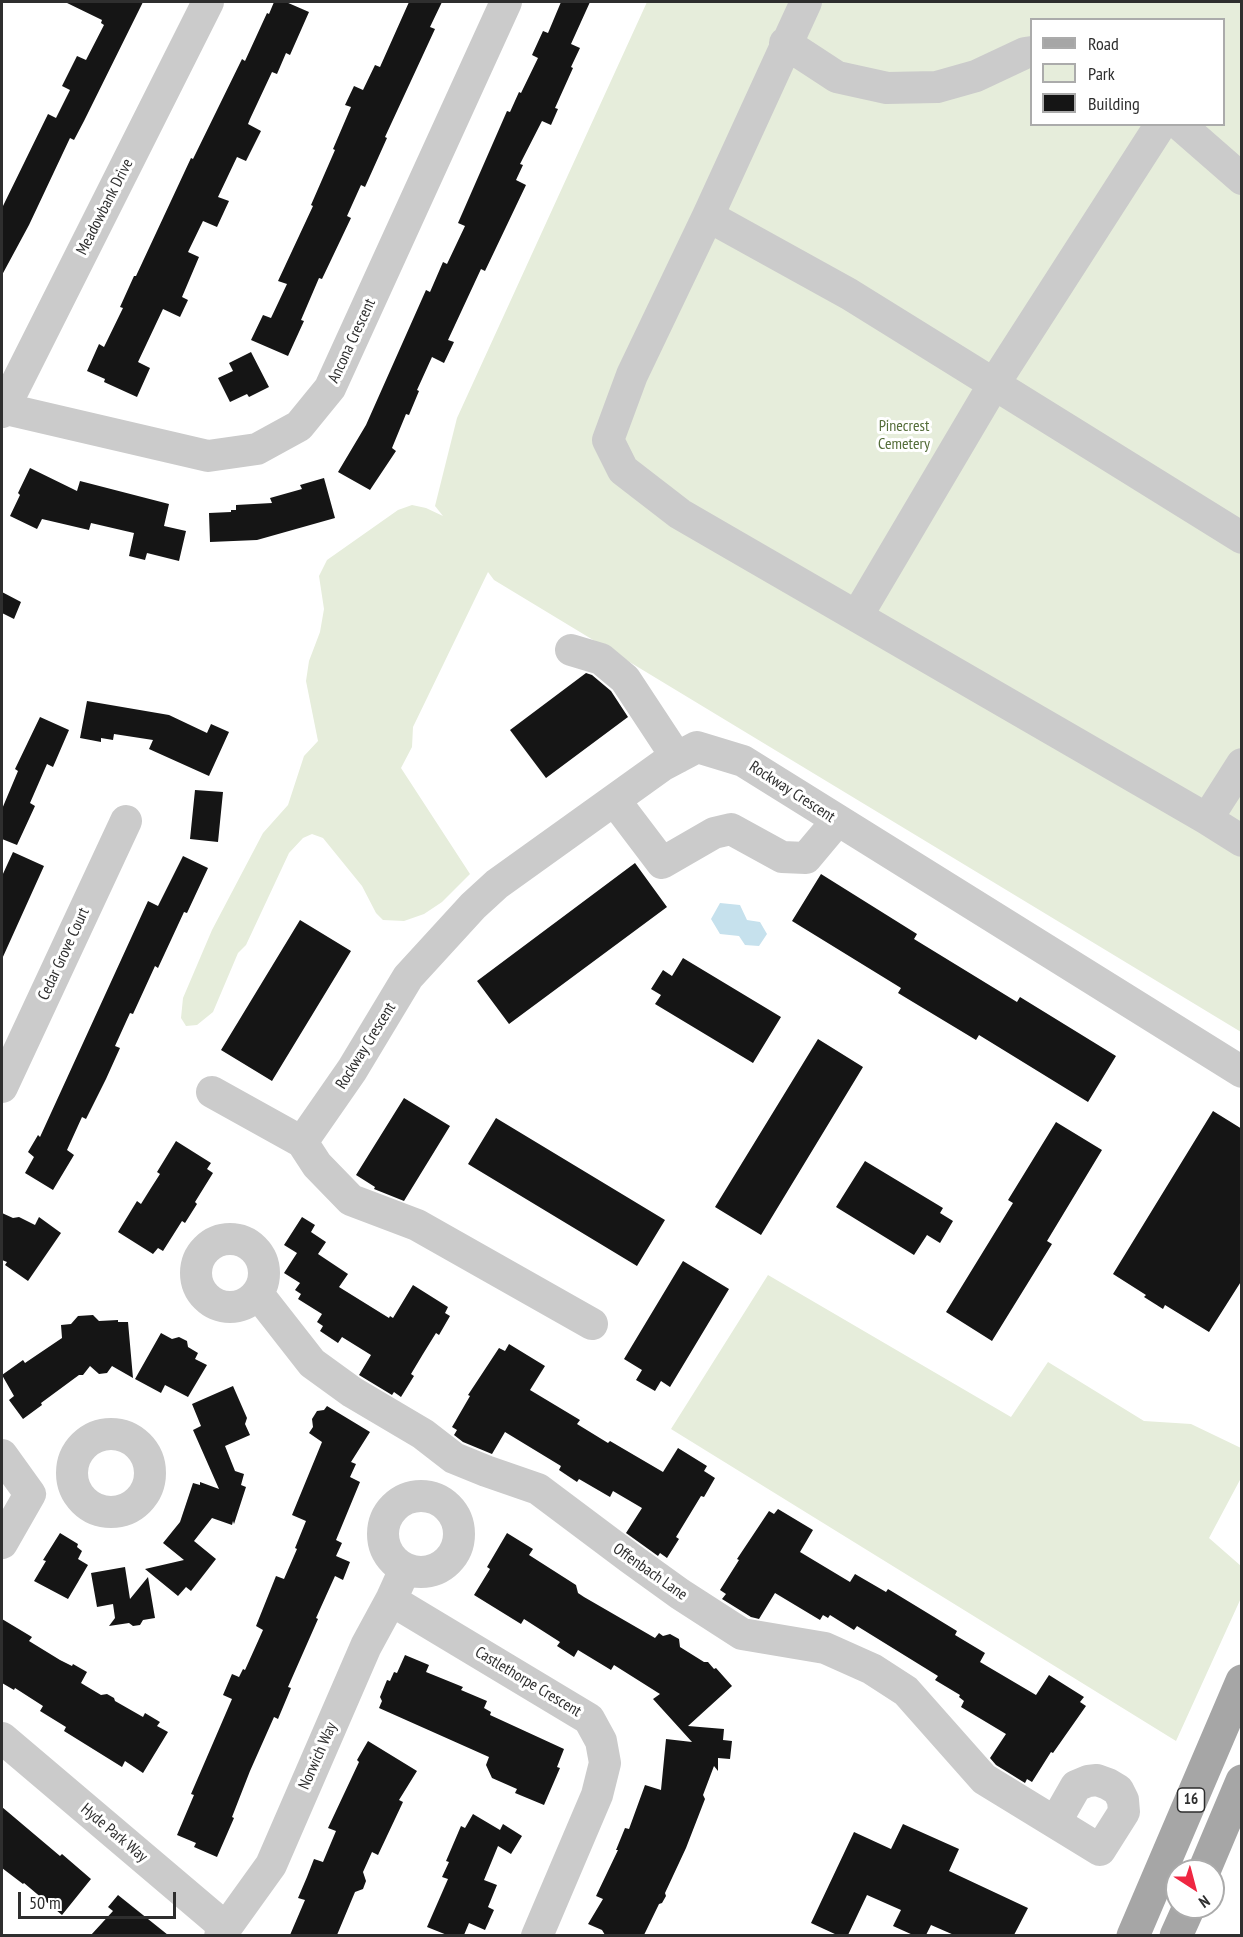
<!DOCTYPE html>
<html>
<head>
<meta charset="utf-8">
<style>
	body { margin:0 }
	#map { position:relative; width:1243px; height:1937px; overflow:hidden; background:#fff; font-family:"PT Sans Narrow",sans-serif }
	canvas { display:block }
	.frame { position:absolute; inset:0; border:3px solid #2e2e2e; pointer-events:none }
	.legend { position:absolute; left:1030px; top:18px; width:195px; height:108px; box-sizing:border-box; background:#fff; border:2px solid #ababab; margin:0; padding:8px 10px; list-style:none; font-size:18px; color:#2e2e2e }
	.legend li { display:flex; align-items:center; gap:12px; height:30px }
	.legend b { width:30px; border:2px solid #ababab }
	.north { position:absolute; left:1165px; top:1859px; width:60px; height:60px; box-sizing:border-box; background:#fff; border:2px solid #ababab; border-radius:50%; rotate:144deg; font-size:16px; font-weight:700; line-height:24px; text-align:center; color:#2e2e2e }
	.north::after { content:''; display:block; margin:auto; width:21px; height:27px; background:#ef2742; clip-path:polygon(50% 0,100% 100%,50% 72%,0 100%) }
	.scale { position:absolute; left:18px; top:1892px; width:158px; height:27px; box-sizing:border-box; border:3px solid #2e2e2e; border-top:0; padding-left:8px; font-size:18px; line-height:21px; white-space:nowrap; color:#2e2e2e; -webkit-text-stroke:4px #fff; paint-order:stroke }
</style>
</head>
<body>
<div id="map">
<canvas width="1243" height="1937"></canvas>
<div class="frame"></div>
<ul class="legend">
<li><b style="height:8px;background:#a6a6a6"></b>Road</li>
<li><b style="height:16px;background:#e6eddb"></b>Park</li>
<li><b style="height:16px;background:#151515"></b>Building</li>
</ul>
<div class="north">N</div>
<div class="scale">50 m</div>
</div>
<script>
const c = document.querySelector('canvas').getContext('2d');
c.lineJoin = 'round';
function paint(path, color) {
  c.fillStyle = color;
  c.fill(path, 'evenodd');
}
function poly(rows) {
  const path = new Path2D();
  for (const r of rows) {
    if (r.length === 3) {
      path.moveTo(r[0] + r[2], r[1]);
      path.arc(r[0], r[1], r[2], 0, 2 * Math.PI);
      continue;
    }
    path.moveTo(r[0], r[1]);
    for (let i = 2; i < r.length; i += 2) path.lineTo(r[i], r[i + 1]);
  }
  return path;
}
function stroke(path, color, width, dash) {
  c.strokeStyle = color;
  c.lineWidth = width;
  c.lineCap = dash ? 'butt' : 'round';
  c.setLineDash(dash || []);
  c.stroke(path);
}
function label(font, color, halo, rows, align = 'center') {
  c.font = font + ' "PT Sans Narrow",sans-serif';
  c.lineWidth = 6;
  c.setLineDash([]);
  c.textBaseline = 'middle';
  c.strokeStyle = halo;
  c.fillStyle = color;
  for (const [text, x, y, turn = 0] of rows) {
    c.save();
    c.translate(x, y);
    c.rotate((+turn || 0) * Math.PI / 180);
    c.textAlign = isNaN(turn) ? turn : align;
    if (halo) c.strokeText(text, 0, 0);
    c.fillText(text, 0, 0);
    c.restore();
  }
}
const green = poly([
	[647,2,1241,2,1241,1032,494,580,488,572,413,727,412,747,401,768,470,874,442,902,424,914,404,921,383,920,376,913,362,886,323,838,312,834,303,838,289,853,246,945,238,953,213,1012,197,1025,186,1026,181,1018,183,998,212,930,263,833,288,805,304,756,318,741,306,681,309,661,320,632,324,609,319,576,327,560,398,510,412,505,426,508,443,516,435,506,457,418],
	[1032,20,1224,20,1224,124,1032,124],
	[768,1275,1011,1417,1048,1362,1144,1421,1191,1424,1241,1448,1241,1478,1209,1538,1241,1566,1241,1598,1176,1741,671,1429]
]);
const water = poly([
	[720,903,740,905,747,920,760,922,767,934,759,946,745,945,739,936,720,934,711,919]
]);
const building = poly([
	[65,2,143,2,84,121,74,140,70,138,29,225,2,275,2,208,48,114,56,118,70,90,62,86,77,56,86,60,104,25,101,23,102,20],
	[274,2,286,2,309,12,290,55,286,53,277,74,272,72,250,119,248,124,261,131,246,161,237,157,218,197,229,201,217,227,203,221,188,252,199,257,182,297,188,300,180,317,163,309,138,362,150,368,137,397,104,382,105,379,87,371,99,344,104,347,123,308,120,307,134,276,136,276,191,158,193,159,242,59,245,61,267,13,269,14],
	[409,2,442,2,430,27,435,29,385,137,387,138,365,187,361,185,347,216,351,218,322,279,319,278,301,320,304,321,288,356,251,340,263,315,271,318,287,284,278,281,313,206,311,205,335,150,333,149,351,107,345,105,354,86,363,90,375,65,380,67],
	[561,2,590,2,571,44,580,48,571,67,573,68,555,108,558,109,551,125,542,121,520,164,523,165,516,180,526,185,485,271,481,269,448,340,454,342,444,363,432,357,417,390,419,391,409,415,406,414,392,448,396,451,370,490,338,472,366,425,426,290,430,292,443,262,447,264,465,226,458,223,507,111,510,112,519,92,521,93,538,58,532,55,543,31,548,33],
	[251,352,269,387,249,397,247,394,230,402,218,378,233,371,229,363],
	[30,468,77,491,80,481,169,504,164,526,186,531,179,561,147,553,145,560,129,556,134,533,91,523,89,530,42,519,37,529,10,516,20,495,18,493],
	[324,478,335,518,257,540,210,542,209,513,231,512,231,510,236,510,236,505,272,503,270,498,302,489,300,485],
	[2,592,21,602,14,619,2,613],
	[586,673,592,675,611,691,628,717,546,778,510,730],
	[87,701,169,715,207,733,211,724,229,732,209,776,149,749,153,740,114,734,113,740,101,738,101,742,80,738],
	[40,717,69,730,53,767,47,764,30,803,35,806,17,845,2,839,2,809,18,771,15,769],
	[195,790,223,792,218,842,190,839],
	[13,852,44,866,2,959,2,876],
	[183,856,208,868,187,913,184,912,158,968,155,966,133,1014,130,1013,115,1046,120,1048,106,1079,86,1119,82,1117,67,1150,74,1155,53,1190,25,1173,34,1157,28,1152,38,1135,40,1137,148,901,158,906],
	[635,863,667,907,509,1024,477,981],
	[821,874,917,934,914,939,1017,1002,1020,997,1116,1056,1088,1102,979,1035,976,1040,898,993,901,988,792,921],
	[300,920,351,951,272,1081,221,1050],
	[683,958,781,1017,753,1063,655,1004,661,995,651,989,663,970,672,976],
	[818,1039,863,1067,761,1235,715,1207],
	[404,1098,450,1126,404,1201,374,1189,375,1187,356,1175],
	[1213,1111,1242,1129,1242,1280,1209,1332,1165,1305,1163,1309,1144,1297,1146,1295,1113,1274],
	[496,1118,665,1220,637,1266,468,1164],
	[1056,1122,1102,1150,1047,1241,1052,1244,992,1341,946,1312,1013,1203,1008,1200],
	[176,1141,211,1163,207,1169,213,1173,195,1202,197,1204,185,1223,182,1221,163,1251,158,1248,153,1254,118,1232,137,1201,141,1204,151,1188,160,1174,157,1172],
	[865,1161,943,1208,940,1213,953,1221,940,1243,927,1235,914,1255,836,1207],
	[2,1213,13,1218,19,1217,35,1225,39,1217,61,1233,28,1281,5,1265,7,1262,2,1260],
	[302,1217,315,1225,311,1232,326,1242,318,1254,348,1274,339,1287,389,1318,390,1316,393,1318,413,1285,448,1307,445,1313,450,1316,439,1335,436,1333,423,1354,411,1374,414,1376,401,1397,394,1392,392,1395,359,1375,371,1355,342,1337,338,1343,320,1331,323,1326,317,1322,322,1314,298,1299,301,1294,295,1290,300,1283,284,1273,297,1253,284,1245],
	[683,1261,729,1289,670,1387,661,1381,655,1391,636,1380,642,1370,624,1359],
	[93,1315,99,1321,118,1320,118,1322,128,1322,133,1378,112,1366,107,1373,99,1374,90,1366,83,1375,79,1375,41,1403,42,1405,23,1419,9,1400,14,1396,2,1375,23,1360,25,1363,62,1338,61,1325,71,1324,78,1316],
	[161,1333,172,1339,179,1337,187,1341,188,1347,198,1353,195,1359,207,1365,188,1397,165,1385,161,1393,135,1379],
	[509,1344,545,1366,530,1390,580,1420,577,1424,608,1443,610,1441,663,1472,678,1448,707,1466,704,1471,715,1478,704,1497,701,1496,676,1537,679,1539,667,1558,660,1553,658,1556,626,1533,642,1508,613,1491,610,1497,579,1479,577,1482,559,1470,561,1466,505,1432,492,1454,463,1442,454,1435,457,1430,452,1427,470,1396,468,1395,499,1348,505,1351],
	[233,1386,247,1418,245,1424,250,1435,225,1446,235,1471,244,1474,241,1485,246,1487,234,1524,233,1521,232,1525,212,1518,194,1541,216,1559,191,1591,186,1587,178,1596,145,1569,184,1560,163,1543,180,1522,193,1483,200,1485,200,1482,219,1489,193,1430,201,1426,192,1404],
	[327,1406,370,1432,351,1462,356,1464,350,1477,360,1482,336,1540,342,1543,336,1556,350,1562,343,1580,335,1576,316,1618,318,1619,288,1687,291,1688,278,1719,274,1717,250,1771,232,1817,234,1818,217,1857,194,1847,196,1843,177,1835,194,1795,191,1794,232,1699,223,1695,232,1674,239,1677,243,1669,245,1670,263,1630,256,1626,276,1576,284,1579,297,1549,295,1548,306,1521,292,1515,322,1442,309,1433,313,1427,312,1419,317,1411,324,1410],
	[778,1509,813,1530,800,1552,850,1582,855,1574,886,1592,888,1589,916,1606,957,1631,955,1635,985,1653,980,1662,1036,1695,1049,1675,1084,1697,1080,1702,1086,1706,1053,1753,1051,1752,1032,1782,1027,1779,1025,1783,996,1765,990,1758,1006,1734,961,1707,964,1701,959,1697,960,1695,935,1680,938,1676,857,1626,854,1630,830,1615,828,1618,823,1615,820,1620,775,1593,759,1619,751,1617,722,1599,726,1594,720,1590,739,1560,737,1559,769,1511,774,1514],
	[60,1533,78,1544,77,1547,82,1551,78,1559,88,1565,68,1599,34,1581,46,1561,43,1560],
	[507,1533,533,1549,529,1555,576,1585,578,1593,584,1597,655,1638,659,1633,663,1636,670,1634,679,1639,680,1647,704,1662,708,1662,714,1669,716,1668,732,1686,688,1726,724,1729,723,1740,732,1741,730,1759,718,1758,718,1771,714,1766,703,1795,705,1799,686,1848,665,1893,666,1896,662,1903,659,1904,644,1935,605,1935,602,1930,588,1924,603,1899,596,1896,618,1850,616,1850,625,1828,629,1829,645,1785,661,1790,666,1739,692,1742,653,1699,660,1694,614,1665,611,1670,578,1650,574,1657,557,1646,560,1642,524,1619,521,1624,474,1595,490,1569,487,1567],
	[125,1567,130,1599,148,1577,155,1618,143,1620,140,1625,133,1626,129,1623,109,1626,115,1618,113,1604,97,1607,91,1573],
	[2,1619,32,1637,29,1641,60,1660,72,1666,73,1664,87,1672,81,1683,101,1695,107,1694,114,1698,115,1701,143,1717,145,1713,160,1722,157,1726,168,1732,143,1773,125,1761,122,1767,64,1731,66,1727,40,1711,43,1706,15,1688,14,1690,2,1683],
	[405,1655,429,1665,426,1672,463,1687,461,1690,487,1701,484,1708,491,1712,490,1715,564,1749,557,1767,560,1768,544,1805,515,1793,517,1789,492,1778,486,1765,489,1757,379,1708,382,1701,380,1697,387,1680,390,1681,394,1672,397,1673],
	[368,1741,417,1771,399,1800,403,1802,378,1855,372,1852,363,1872,366,1881,363,1889,355,1892,337,1935,290,1935,305,1900,298,1898,307,1877,314,1859,323,1862,336,1831,328,1828,359,1762,357,1760],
	[2,1807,60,1856,62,1854,91,1879,62,1915,24,1883,23,1884,2,1868],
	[473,1814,500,1830,503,1824,522,1836,511,1854,498,1846,484,1880,497,1885,488,1907,494,1910,485,1930,469,1923,464,1935,447,1935,427,1927,448,1879,442,1877,449,1862,446,1861,461,1826,465,1828],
	[903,1824,959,1849,949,1871,1028,1908,1014,1935,954,1935,931,1925,926,1935,913,1935,893,1926,901,1910,867,1895,848,1935,837,1935,811,1923,854,1832,891,1849],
	[118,1895,168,1935,91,1935,113,1911,108,1907]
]);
const minor = poly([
	[806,2,708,216,632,375,608,440,623,470,680,514,1207,819,1242,841],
	[785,43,837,77,887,88,937,87,976,76,1025,53,1032,52],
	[1179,124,1242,179],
	[708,216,849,294,1242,538],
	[2,408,208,456,257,449,299,426,330,388,506,2],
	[2,412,208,2],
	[857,616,994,384,1161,124],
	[571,650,601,659,625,679,677,758],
	[615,801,662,863,714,833,731,829,782,857,806,858,837,821],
	[1207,819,1242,764],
	[2,1087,126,821],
	[212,1092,302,1142,317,1165,351,1200,417,1225,592,1324],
	[302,1142,352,1070,408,977,473,906,497,884,663,765,697,747,743,761,1242,1072],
	[230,1273,34],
	[258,1294,312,1363,352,1392,423,1434,454,1458,486,1471,538,1489,630,1558,680,1594,742,1634,825,1648,872,1669,906,1691,984,1779,1100,1850,1124,1812,1123,1800,1118,1790,1108,1784,1097,1780,1088,1781,1076,1786,1056,1821],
	[111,1473,39],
	[2,1455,30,1494,2,1543],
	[421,1534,38],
	[391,1600,589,1719,601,1741,605,1763,597,1795,537,1936],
	[2,1738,226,1928],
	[220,1936,271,1865,366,1646,391,1600,405,1569]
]);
const major = poly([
	[1204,1871,1242,1781],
	[1133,1936,1242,1681],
	[1176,1936,1189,1907]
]);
const shields = [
	[1191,1800,27]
];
const shieldNames = [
	["16",1191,1800]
];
const streetNames = [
	["Meadowbank Drive",105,207,-63],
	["Ancona Crescent",352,341,-65],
	["Rockway Crescent",792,792,33],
	["Cedar Grove Court",64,954,-65],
	["Rockway Crescent",366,1046,-58],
	["Offenbach Lane",650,1572,35],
	["Castlethorpe Crescent",528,1682,31],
	["Norwich Way",318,1756,-66],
	["Hyde Park Way",114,1833,40]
];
const parkNames = [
	["Pinecrest",904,426],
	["Cemetery",904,444]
];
paint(green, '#e6eddb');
paint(water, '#c6e1ed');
paint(building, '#151515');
stroke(minor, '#cbcbcb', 32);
stroke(major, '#a6a6a6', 33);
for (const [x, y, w] of shields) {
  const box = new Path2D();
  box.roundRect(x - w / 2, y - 12, w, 24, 4.5);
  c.fillStyle = '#fff';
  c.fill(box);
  stroke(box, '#2e2e2e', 1.5);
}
label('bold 15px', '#2e2e2e', null, shieldNames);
label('16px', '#2e2e2e', '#fff', streetNames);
label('16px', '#546d39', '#fff', parkNames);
</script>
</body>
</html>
